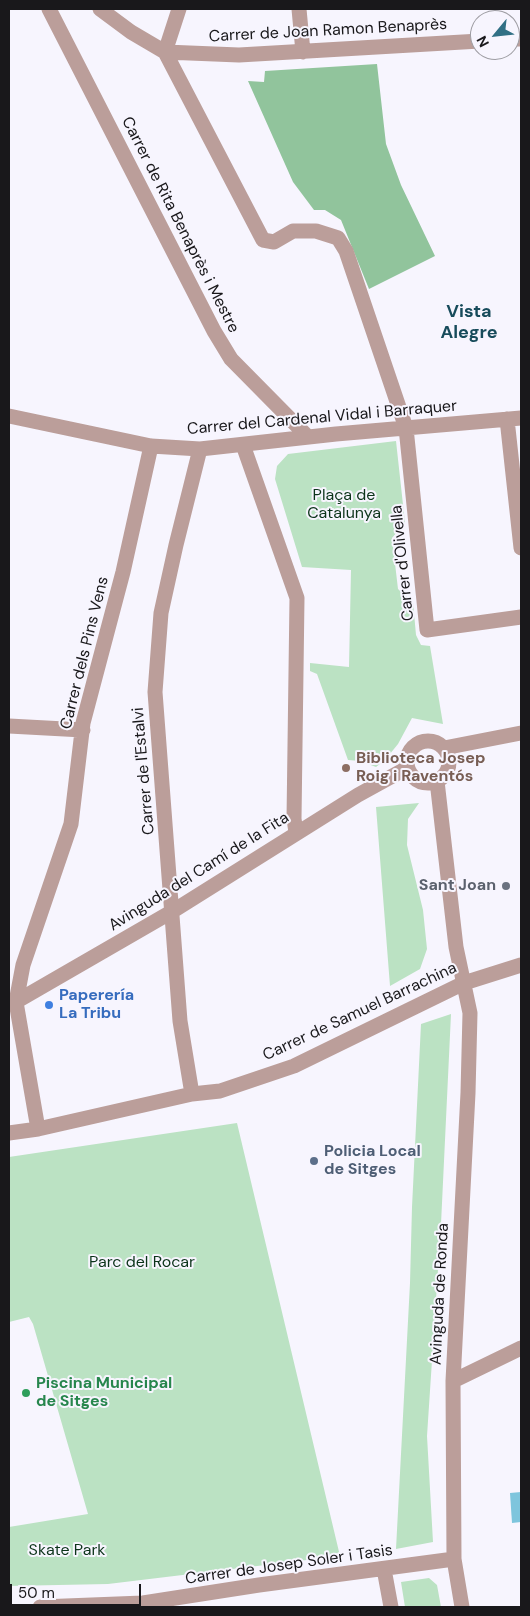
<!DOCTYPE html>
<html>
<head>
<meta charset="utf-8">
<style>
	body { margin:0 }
	#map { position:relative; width:530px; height:1616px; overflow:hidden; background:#f7f5fe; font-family:"DM Sans",sans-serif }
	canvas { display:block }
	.frame { position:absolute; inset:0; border:10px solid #19181b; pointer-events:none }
	.north { position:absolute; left:470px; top:10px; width:50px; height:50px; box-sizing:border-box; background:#f7f5fe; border:1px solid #9e9da3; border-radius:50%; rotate:242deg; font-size:14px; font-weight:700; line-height:20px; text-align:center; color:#19181b }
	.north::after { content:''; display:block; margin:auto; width:18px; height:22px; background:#317085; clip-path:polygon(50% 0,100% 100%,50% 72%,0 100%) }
	.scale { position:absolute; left:10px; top:1584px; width:131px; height:22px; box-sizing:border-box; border:2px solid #19181b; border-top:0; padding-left:6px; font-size:15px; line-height:18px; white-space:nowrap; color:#19181b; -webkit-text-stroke:4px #f7f5fe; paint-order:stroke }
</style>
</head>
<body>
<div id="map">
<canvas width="530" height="1616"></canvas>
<div class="frame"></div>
<div class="north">N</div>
<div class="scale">50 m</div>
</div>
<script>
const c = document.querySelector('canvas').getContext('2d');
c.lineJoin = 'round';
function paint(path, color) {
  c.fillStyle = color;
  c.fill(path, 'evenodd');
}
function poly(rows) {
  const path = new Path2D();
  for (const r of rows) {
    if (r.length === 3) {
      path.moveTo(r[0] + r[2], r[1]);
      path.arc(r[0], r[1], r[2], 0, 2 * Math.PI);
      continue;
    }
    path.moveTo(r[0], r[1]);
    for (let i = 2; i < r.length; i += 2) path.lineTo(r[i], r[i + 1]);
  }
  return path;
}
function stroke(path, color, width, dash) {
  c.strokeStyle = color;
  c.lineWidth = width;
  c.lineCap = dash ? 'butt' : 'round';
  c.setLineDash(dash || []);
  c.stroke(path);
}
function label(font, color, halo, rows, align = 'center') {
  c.font = font + ' "DM Sans",sans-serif';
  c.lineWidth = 4;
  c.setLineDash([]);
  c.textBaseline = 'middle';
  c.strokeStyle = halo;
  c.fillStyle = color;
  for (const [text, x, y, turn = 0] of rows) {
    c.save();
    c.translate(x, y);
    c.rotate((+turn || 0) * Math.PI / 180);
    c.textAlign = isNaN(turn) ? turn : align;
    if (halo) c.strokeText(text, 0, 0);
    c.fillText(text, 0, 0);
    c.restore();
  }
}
const green = poly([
	[396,441,405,523,392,538,398,589,413,602,416,635,421,645,430,646,443,724,412,718,398,744,385,760,376,767,360,761,348,760,317,674,310,671,310,663,349,667,351,570,302,567,275,479,277,466,288,454],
	[419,803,408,819,407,845,423,910,427,949,420,969,390,986,376,807],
	[451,1014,441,1224,427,1436,433,1542,396,1549,410,1283,412,1207,421,1024],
	[237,1123,340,1556,108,1584,9,1586,9,1527,88,1514,33,1324,29,1317,9,1322,9,1157],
	[429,1578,437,1585,441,1607,405,1607,401,1582]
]);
const forest = poly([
	[377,64,386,144,401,185,435,256,369,289,341,220,325,210,314,210,293,182,248,81,264,82,265,71]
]);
const water = poly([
	[521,1492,521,1522,512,1523,510,1493]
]);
const minor = poly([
	[49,9,214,331,231,359,308,437],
	[100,9,131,32,165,52,239,55,480,41],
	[299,9,303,52],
	[510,39,521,39],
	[165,52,263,240,274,242,293,231,316,231,338,238,346,251,406,428,427,630,521,617],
	[165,52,179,9],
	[9,416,151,446,200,449,336,434,521,418],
	[507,419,521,548],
	[243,445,297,598,294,819,296,832],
	[9,726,83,730],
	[428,762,21],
	[444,748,521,733],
	[437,781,456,947,470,1013,468,1093,453,1381,454,1559,462,1607],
	[12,1004,173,911,358,795,407,768],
	[192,1094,180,1021,155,692,161,613,176,545,200,449],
	[38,1129,16,1002,23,965,71,824,83,723,123,572,151,446],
	[9,1133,38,1129,192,1094,220,1091,294,1066,464,983,521,965],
	[453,1381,521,1348],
	[384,1569,391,1607],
	[40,1607,143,1603,259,1585,454,1559]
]);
const markers = [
	[346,768,5,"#8d6e63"],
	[506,886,5,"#6b7280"],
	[49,1005,5,"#3f7fe0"],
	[314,1161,5,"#5c6f8a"],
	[26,1393,5,"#2e9e5b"]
];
const streetNames = [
	["Carrer de Joan Ramon Benaprès",328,31,-3],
	["Carrer de Rita Benaprès i Mestre",180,225,63],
	["Carrer del Cardenal Vidal i Barraquer",322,418,-5],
	["Carrer d'Olivella",403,563,-96],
	["Carrer dels Pins Vens",85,653,-76],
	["Carrer de l'Estalvi",144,771,-95],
	["Avinguda del Camí de la Fita",199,872,-32],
	["Carrer de Samuel Barrachina",360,1012,-25],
	["Avinguda de Ronda",440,1294,-87],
	["Carrer de Josep Soler i Tasis",289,1565,-8]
];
const parkNames = [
	["Plaça de",344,496],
	["Catalunya",344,514],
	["Parc del Rocar",142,1263],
	["Skate Park",67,1551]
];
const educationNames = [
	["Biblioteca Josep",356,759],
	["Roig i Raventós",356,777]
];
const worshipNames = [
	["Sant Joan",496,886]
];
const shopNames = [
	["Paperería",59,996],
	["La Tribu",59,1014]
];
const serviceNames = [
	["Policia Local",324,1152],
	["de Sitges",324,1170]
];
const leisureNames = [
	["Piscina Municipal",36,1384],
	["de Sitges",36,1402]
];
const neighbourhoodNames = [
	["Vista",469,312],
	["Alegre",469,333]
];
paint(green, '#bbe2c3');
paint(forest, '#91c49c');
paint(water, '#7ec5dd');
stroke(minor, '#bb9e9a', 15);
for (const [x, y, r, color] of markers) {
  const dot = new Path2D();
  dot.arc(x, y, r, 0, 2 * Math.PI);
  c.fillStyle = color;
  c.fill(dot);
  stroke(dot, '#f7f5fe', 2);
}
label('16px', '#19181b', '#f7f5fe', streetNames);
label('16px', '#0c341a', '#f7f5fe', parkNames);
label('bold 16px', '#785e54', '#f7f5fe', educationNames, 'left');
label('bold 16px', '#5b616d', '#f7f5fe', worshipNames, 'right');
label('bold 16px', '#366cbe', '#f7f5fe', shopNames, 'left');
label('bold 16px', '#4e5e75', '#f7f5fe', serviceNames, 'left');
label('bold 16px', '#27864d', '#f7f5fe', leisureNames, 'left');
label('bold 18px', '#174b5b', '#f7f5fe', neighbourhoodNames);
</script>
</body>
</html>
